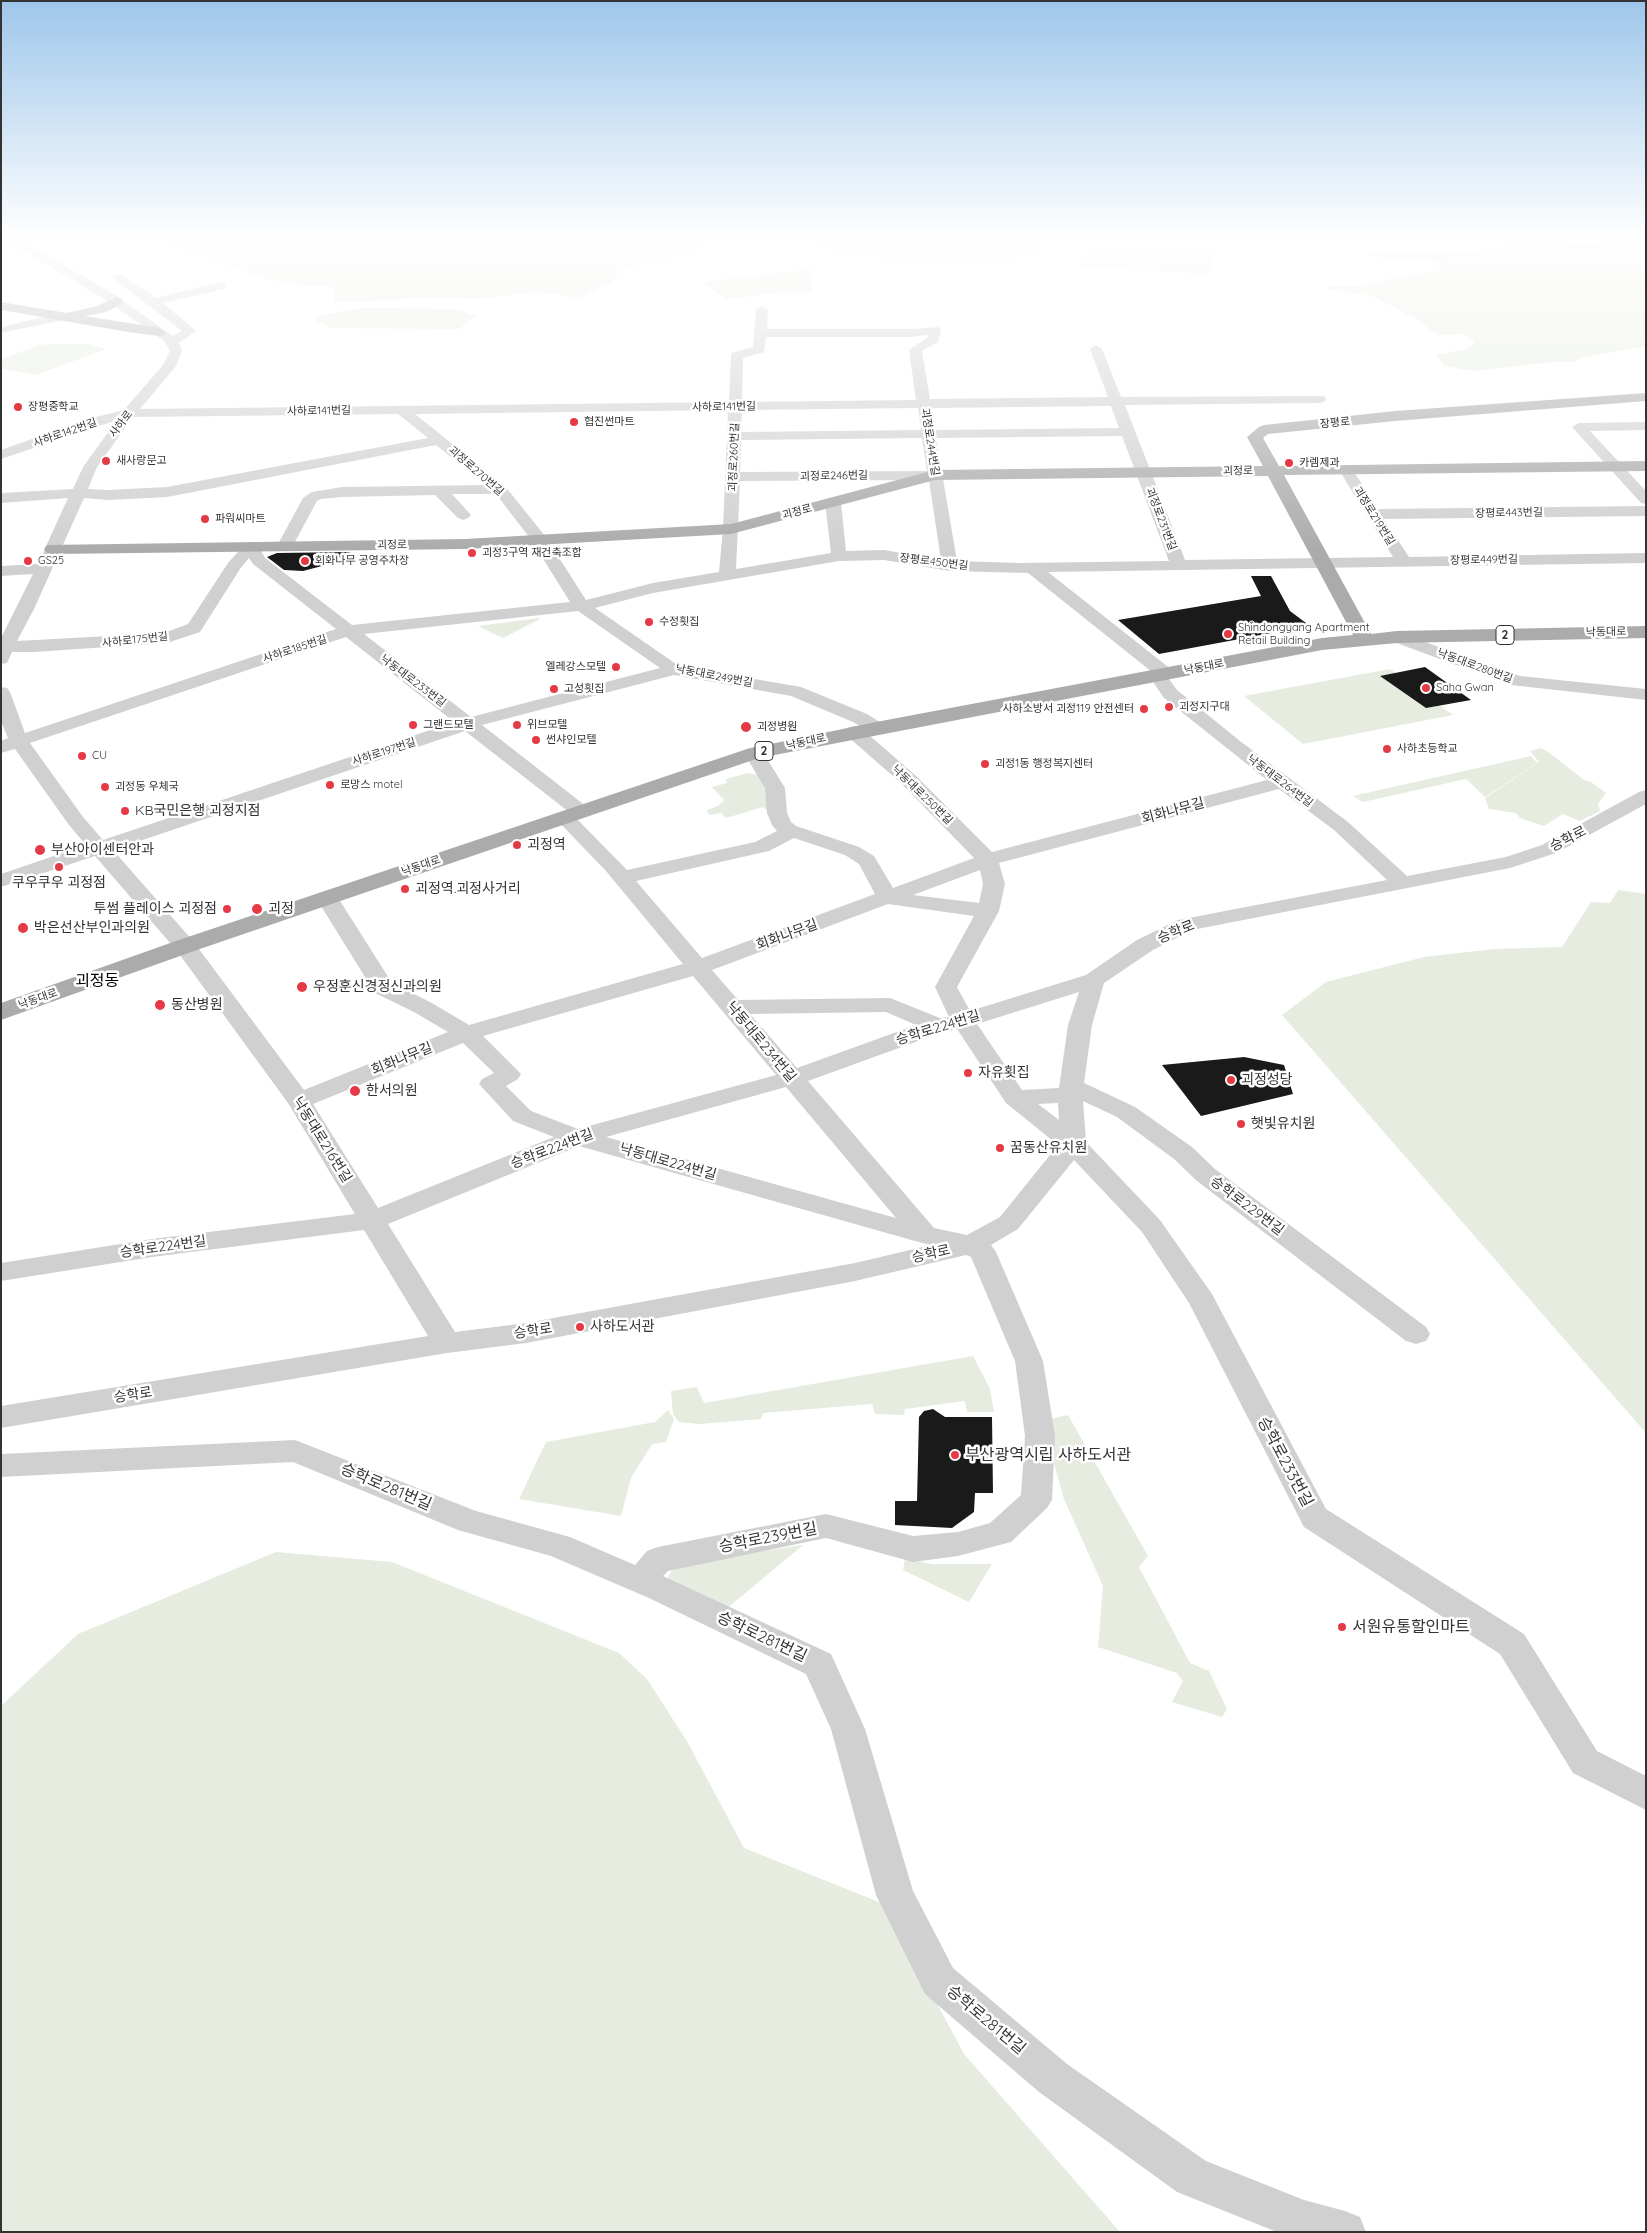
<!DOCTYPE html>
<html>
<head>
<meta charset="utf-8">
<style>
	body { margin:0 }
	#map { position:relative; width:1647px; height:2233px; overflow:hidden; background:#fff; font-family:Quicksand,sans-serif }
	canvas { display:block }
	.frame { position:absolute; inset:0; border:2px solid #333; pointer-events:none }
</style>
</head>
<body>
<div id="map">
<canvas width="1647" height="2233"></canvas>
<div class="frame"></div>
</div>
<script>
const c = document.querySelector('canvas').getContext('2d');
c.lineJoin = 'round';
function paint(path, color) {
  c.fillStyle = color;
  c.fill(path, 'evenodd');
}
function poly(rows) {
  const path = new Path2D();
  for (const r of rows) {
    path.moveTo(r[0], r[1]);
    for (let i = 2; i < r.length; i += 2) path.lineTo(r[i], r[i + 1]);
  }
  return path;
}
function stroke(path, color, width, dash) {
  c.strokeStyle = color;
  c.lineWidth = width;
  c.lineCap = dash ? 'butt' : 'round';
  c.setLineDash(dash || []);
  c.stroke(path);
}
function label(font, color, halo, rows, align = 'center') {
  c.font = font + ' Quicksand,"Noto Sans KR",sans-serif';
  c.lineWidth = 5;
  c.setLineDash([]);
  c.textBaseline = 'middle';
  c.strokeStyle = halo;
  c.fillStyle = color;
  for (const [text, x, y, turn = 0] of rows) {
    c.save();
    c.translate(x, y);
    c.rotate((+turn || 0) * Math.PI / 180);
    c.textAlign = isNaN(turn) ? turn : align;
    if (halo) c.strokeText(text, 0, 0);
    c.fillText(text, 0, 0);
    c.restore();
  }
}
const green = poly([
	[148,239,693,239,706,247,621,270,609,284,579,298,537,292,476,299,424,297,362,302,333,302,335,287,305,286,262,278,192,252],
	[794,239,1069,239,1047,243,1040,247,1036,253,997,261,876,257,802,244],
	[1646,246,1646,346,1580,358,1575,362,1553,362,1474,371,1444,366,1436,355,1466,349,1475,342,1463,334,1438,335,1416,319,1372,296,1330,290,1325,286,1360,286,1395,277,1434,271,1430,264,1440,260,1550,249],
	[1097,247,1208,251,1214,253,1211,273,1203,274,1081,267,1088,249],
	[800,270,812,270,812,292,789,292,725,299,703,282],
	[360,308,456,309,477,316,459,329,331,328,316,321,319,316],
	[53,344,90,344,106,349,36,375,1,368,1,359,39,345],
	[539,618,540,619,503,638,478,626],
	[1390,669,1453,715,1303,744,1244,696],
	[1540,748,1547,751,1584,780,1591,782,1606,793,1598,804,1600,811,1580,821,1563,814,1544,826,1520,818,1516,813,1489,809,1485,798,1539,762,1530,751],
	[1531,756,1537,763,1485,797,1466,779,1363,802,1353,796],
	[748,773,758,775,766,781,768,811,763,807,726,818,721,813,709,815,707,810,718,806,724,800,712,787,727,783,726,779],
	[1618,890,1646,894,1646,1433,1282,1015,1326,982,1424,957,1494,949,1562,947,1591,902,1610,903],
	[973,1356,990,1389,994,1412,967,1412,965,1401,905,1409,904,1415,875,1414,872,1404,763,1413,761,1419,700,1424,679,1422,673,1414,671,1391,697,1387,704,1403],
	[668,1410,674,1419,666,1442,652,1444,631,1478,621,1516,519,1499,546,1442,655,1422],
	[1068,1415,1148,1556,1139,1567,1190,1663,1209,1671,1227,1709,1222,1717,1172,1702,1183,1681,1177,1673,1098,1647,1103,1586,1064,1499,1042,1421],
	[803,1545,725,1610,665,1583,673,1568,690,1562],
	[276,1552,392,1562,619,1653,647,1679,688,1743,744,1848,884,1904,964,2054,1120,2232,1,2232,1,1706,78,1634],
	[905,1559,932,1564,992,1564,969,1602,903,1570]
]);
const building = poly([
	[351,552,322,566,303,571,284,570,267,557,277,553],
	[1251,576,1271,576,1290,611,1310,626,1159,654,1118,620,1261,596],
	[1425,667,1471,700,1426,708,1380,676],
	[1244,1057,1284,1065,1293,1094,1201,1116,1162,1065],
	[933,1409,945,1417,992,1417,993,1493,975,1493,974,1512,952,1528,895,1525,895,1501,917,1501,919,1417,924,1411]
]);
const minor = poly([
	[5,239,19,239,112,293,173,336,182,331,114,279,112,277,114,275,122,275,156,298,220,282,224,283,226,286,224,289,163,303,196,331,179,343,182,351,176,366,140,409,729,402,731,356,732,353,753,347,756,310,762,306,768,310,767,329,911,329,939,327,941,330,938,342,922,351,930,399,1108,397,1090,349,1096,345,1102,349,1121,397,1324,396,1326,399,1324,402,1319,403,1125,405,1185,560,1393,557,1339,470,1341,467,1346,466,1351,467,1378,509,1646,506,1646,516,1384,519,1409,557,1646,553,1646,563,1048,572,1172,670,1175,674,1169,679,1177,690,1240,741,1348,822,1407,876,1506,857,1542,845,1639,792,1646,790,1646,804,1556,853,1510,868,1192,930,1153,950,1104,983,1092,1025,1084,1083,1135,1107,1192,1147,1215,1169,1426,1327,1430,1334,1426,1341,1416,1344,1406,1341,1197,1181,1174,1159,1117,1117,1083,1101,1086,1142,1160,1220,1212,1294,1326,1509,1524,1634,1597,1751,1646,1776,1646,1810,1573,1773,1500,1654,1304,1527,1189,1303,1142,1232,1074,1160,1018,1229,991,1245,996,1252,1043,1361,1055,1436,1052,1500,1047,1508,1011,1542,958,1556,913,1562,826,1538,668,1571,663,1576,831,1654,865,1729,913,1891,953,1968,1067,2064,1206,2161,1304,2200,1345,2211,1360,2217,1366,2232,1277,2232,1177,2192,1039,2092,925,1994,876,1895,831,1729,806,1674,649,1598,551,1556,458,1530,293,1462,1,1477,1,1454,295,1440,476,1511,570,1537,635,1565,647,1551,658,1547,826,1514,913,1536,958,1532,990,1523,1021,1495,1025,1436,1015,1361,971,1257,966,1255,855,1281,526,1343,447,1353,1,1428,1,1406,428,1336,364,1230,152,1257,1,1281,1,1263,152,1239,355,1214,288,1103,177,951,95,856,1,887,1,874,86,845,69,825,15,749,1,753,1,741,8,738,1,721,1,687,7,688,10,692,25,733,336,629,253,564,249,558,240,569,200,632,167,643,34,652,12,652,7,663,1,664,1,638,33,574,1,576,1,566,38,564,68,498,1,503,1,493,73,489,83,467,117,420,1,459,1,450,88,419,124,410,163,365,170,351,163,340,104,299,5,239],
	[928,335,928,337,909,350,916,400,742,402,743,358,764,352,766,337,911,337,928,335],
	[1111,406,1119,428,935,430,931,408,1111,406],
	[918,408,921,430,741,432,742,410,918,408],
	[728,410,723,529,719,572,653,583,586,600,545,536,505,486,415,414,728,410],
	[398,414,428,438,167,487,108,490,88,489,97,467,133,417,398,414],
	[1122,436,1169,561,1020,563,957,561,936,438,1122,436],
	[922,438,927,471,740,472,741,440,922,438],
	[436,445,486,485,342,487,312,492,303,498,277,546,279,549,285,551,291,549,317,501,321,499,342,497,435,495,458,518,463,520,468,518,471,515,452,494,496,494,532,541,570,602,352,625,265,558,257,544,251,542,245,544,228,563,188,624,164,633,17,641,34,609,84,498,108,500,167,497,436,445],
	[929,480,941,560,884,550,846,551,841,502,838,499,833,497,828,499,825,502,831,553,736,569,740,481,929,480],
	[884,560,950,571,1028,573,1152,672,1149,676,1164,698,1267,780,992,852,915,775,861,728,854,726,847,728,845,732,847,736,901,783,974,858,893,888,874,856,859,847,796,826,791,822,787,813,785,788,761,749,754,747,747,749,744,753,765,788,767,813,772,825,777,831,755,842,627,870,574,816,580,817,587,815,590,811,587,807,482,725,674,675,791,696,853,722,869,732,876,734,883,732,885,728,883,724,867,714,801,687,679,666,595,608,653,593,839,561,884,560],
	[578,611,660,668,471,717,364,634,578,611],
	[346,637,454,722,103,840,83,817,30,743,346,637],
	[465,731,569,812,557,813,554,817,606,871,683,964,469,1025,430,1002,392,983,335,893,327,892,319,893,316,898,375,993,414,1012,448,1032,304,1090,193,941,113,850,465,731],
	[1279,789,1334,830,1387,880,1178,920,1137,940,1086,975,970,1011,957,987,999,911,1005,884,999,863,1279,789],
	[794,838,845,855,859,864,875,894,702,958,636,881,769,851,794,838],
	[980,870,983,884,979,903,913,895,980,870],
	[888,904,974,916,935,987,949,1017,940,1018,890,998,738,1000,712,970,888,904],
	[693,976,776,1075,578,1129,531,1111,506,1086,518,1079,521,1074,483,1036,693,976],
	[1079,992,1068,1025,1059,1088,1022,1090,977,1024,1079,992],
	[886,1012,916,1025,797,1068,750,1014,886,1012],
	[957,1029,1006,1103,1058,1145,1000,1217,967,1235,934,1228,808,1081,943,1032,957,1029],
	[463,1043,494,1073,482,1079,479,1084,513,1121,554,1137,378,1208,313,1104,463,1043],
	[786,1087,896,1218,606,1137,786,1087],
	[1058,1103,1059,1120,1038,1104,1058,1103],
	[579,1146,915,1241,931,1245,855,1263,526,1323,455,1332,388,1224,579,1146],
	[1646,242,1646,248,1520,252,1424,261,1371,256,1365,253,1371,250,1424,255,1520,246,1646,242],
	[60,313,64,314,66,317,64,320,1,333,1,327,60,313],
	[1646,422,1646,430,1590,431,1646,491,1646,504,1641,503,1572,427,1579,423,1646,422],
	[1397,632,1520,676,1646,689,1646,700,1511,685,1391,641,1388,637,1391,633,1397,632]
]);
const major = poly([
	[116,297,121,298,123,301,121,304,106,312,85,316,159,328,166,332,164,335,159,336,128,332,1,310,1,302,67,313,97,306,116,297],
	[1646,393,1646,401,1395,421,1268,434,1263,438,1279,466,1646,461,1646,471,1284,475,1371,634,1397,631,1646,626,1646,638,1397,643,1322,650,759,758,194,951,1,1020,1,1003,176,941,747,749,876,722,1322,638,1353,635,1268,476,935,480,731,534,465,549,53,554,47,553,44,549,47,545,465,539,731,524,935,470,1263,466,1247,437,1259,427,1264,425,1395,411,1646,393]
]);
const markers = [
	[18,407,5,"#e63946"],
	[574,422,5,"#e63946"],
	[106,461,5,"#e63946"],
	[1289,463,5,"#e63946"],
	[205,519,5,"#e63946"],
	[472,553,5,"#e63946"],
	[28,561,5,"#e63946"],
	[305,561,5,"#e63946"],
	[649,622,5,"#e63946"],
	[1228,634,5,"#e63946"],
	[616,667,5,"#e63946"],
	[1426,688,5,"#e63946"],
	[554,689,5,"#e63946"],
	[1169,707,5,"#e63946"],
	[1144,709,5,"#e63946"],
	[413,725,5,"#e63946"],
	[517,725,5,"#e63946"],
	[746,727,6,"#e63946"],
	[536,740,5,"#e63946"],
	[1387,749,5,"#e63946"],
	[82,756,5,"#e63946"],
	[985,764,5,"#e63946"],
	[330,785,5,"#e63946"],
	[105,787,5,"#e63946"],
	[125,811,5,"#e63946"],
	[517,845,5,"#e63946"],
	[40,850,6,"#e63946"],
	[59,867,5,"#e63946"],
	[405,889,5,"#e63946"],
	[227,909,5,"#e63946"],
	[257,909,6,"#e63946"],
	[23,928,6,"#e63946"],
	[302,987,6,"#e63946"],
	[160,1005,6,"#e63946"],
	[968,1073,5,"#e63946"],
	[1231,1080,5,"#e63946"],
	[355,1091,6,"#e63946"],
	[1241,1124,5,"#e63946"],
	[1000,1148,5,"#e63946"],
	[580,1327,5,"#e63946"],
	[955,1455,5,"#e63946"],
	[1342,1627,5,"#e63946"]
];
const farPoinames = [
	["장평중학교",28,407],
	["협진썬마트",584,422],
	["새사랑문고",116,461],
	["카렘제과",1299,463],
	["파워씨마트",215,519],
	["괴정3구역 재건축조합",482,553],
	["GS25",38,561],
	["회화나무 공영주차장",315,561],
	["수정횟집",659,622],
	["Shindongyang Apartment",1238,628],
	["Retail Building",1238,641],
	["엘레강스모텔",606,667,"right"],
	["Saha Gwan",1436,688],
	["고성횟집",564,689],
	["괴정지구대",1179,707],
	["사하소방서 괴정119 안전센터",1134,709,"right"],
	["그랜드모텔",423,725],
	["위브모텔",527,725],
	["괴정병원",757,727],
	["썬샤인모텔",546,740],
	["사하초등학교",1397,749],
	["CU",92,756],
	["괴정1동 행정복지센터",995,764],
	["로망스 motel",340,785],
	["괴정동 우체국",115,787]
];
const farStreetnames = [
	["사하로141번길",724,407,-1],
	["사하로141번길",319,411,-1],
	["장평로",1335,423,-6],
	["사하로",121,424,-53],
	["사하로142번길",65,433,-19],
	["괴정로244번길",930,442,81],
	["괴정로260번길",734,457,-88],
	["괴정로270번길",476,471,41],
	["괴정로",1238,471,-1],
	["괴정로246번길",834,476,-1],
	["괴정로",797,512,-15],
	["장평로443번길",1509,513,-1],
	["괴정로219번길",1374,516,58],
	["괴정로231번길",1161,519,69],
	["괴정로",392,545,-1],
	["장평로449번길",1484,560,-1],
	["장평로450번길",934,562,7],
	["낙동대로",1606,632,-1],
	["사하로175번길",135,640,-6],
	["사하로185번길",295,649,-18],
	["낙동대로280번길",1475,666,20],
	["낙동대로",1204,667,-11],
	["낙동대로249번길",714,676,11],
	["낙동대로233번길",413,681,37],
	["낙동대로",806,742,-12],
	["사하로197번길",384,752,-18],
	["낙동대로264번길",1280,781,37],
	["낙동대로250번길",922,795,44],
	["낙동대로",421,866,-19],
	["낙동대로",38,999,-20]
];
const shields = [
	[1505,635,18],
	[764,751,18]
];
const shieldNames = [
	["2",1505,635],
	["2",764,751]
];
const poiNames = [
	["KB국민은행 괴정지점",135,811],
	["괴정역",527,845],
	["부산아이센터안과",51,850],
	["쿠우쿠우 괴정점",59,883,"center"],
	["괴정역.괴정사거리",415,889],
	["투썸 플레이스 괴정점",217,909,"right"],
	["괴정",268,909],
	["박은선산부인과의원",34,928],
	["우정훈신경정신과의원",313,987],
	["동산병원",171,1005],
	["자유횟집",978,1073],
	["괴정성당",1241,1080],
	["한서의원",366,1091],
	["햇빛유치원",1251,1124],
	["꿈동산유치원",1010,1148],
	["사하도서관",590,1327]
];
const streetNames = [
	["회화나무길",1173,811,-15],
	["승학로",1568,839,-27],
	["승학로",1176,932,-22],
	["회화나무길",787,935,-20],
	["승학로224번길",938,1028,-17],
	["낙동대로234번길",761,1042,50],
	["회화나무길",402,1059,-22],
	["낙동대로216번길",322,1140,58],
	["승학로224번길",552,1149,-21],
	["낙동대로224번길",668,1162,16],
	["승학로229번길",1247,1206,37],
	["승학로224번길",163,1247,-8],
	["승학로",931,1254,-13],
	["승학로",533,1331,-9],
	["승학로",133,1395,-9]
];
const quarterNames = [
	["괴정동",97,981]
];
const nearPoinames = [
	["부산광역시립 사하도서관",965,1455],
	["서원유통할인마트",1352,1627]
];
const nearStreetnames = [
	["승학로233번길",1285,1462,62],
	["승학로281번길",386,1487,23],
	["승학로239번길",768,1538,-11],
	["승학로281번길",762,1637,25],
	["승학로281번길",986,2020,40]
];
paint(green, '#e6ecdf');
paint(building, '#1a1a1a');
paint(minor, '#d0d0d0');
paint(major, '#ababab');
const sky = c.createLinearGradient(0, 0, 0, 552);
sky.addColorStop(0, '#9ec6ea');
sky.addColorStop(0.43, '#fff');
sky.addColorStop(1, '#ffffff00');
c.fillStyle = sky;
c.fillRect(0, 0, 1647, 552);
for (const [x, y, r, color] of markers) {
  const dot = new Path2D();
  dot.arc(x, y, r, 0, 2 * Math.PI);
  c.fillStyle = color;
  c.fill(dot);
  stroke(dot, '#fff', 2);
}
label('11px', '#333', '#fff', farPoinames, 'left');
label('11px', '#333', '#fff', farStreetnames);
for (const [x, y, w] of shields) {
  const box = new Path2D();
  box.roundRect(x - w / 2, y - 9.5, w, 19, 4);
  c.fillStyle = '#fff';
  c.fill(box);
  stroke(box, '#333', 1);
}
label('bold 12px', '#333', null, shieldNames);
label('14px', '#333', '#fff', poiNames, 'left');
label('14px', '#333', '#fff', streetNames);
label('16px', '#000', '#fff', quarterNames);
label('16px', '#333', '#fff', nearPoinames, 'left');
label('16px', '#333', '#fff', nearStreetnames);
</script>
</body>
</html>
